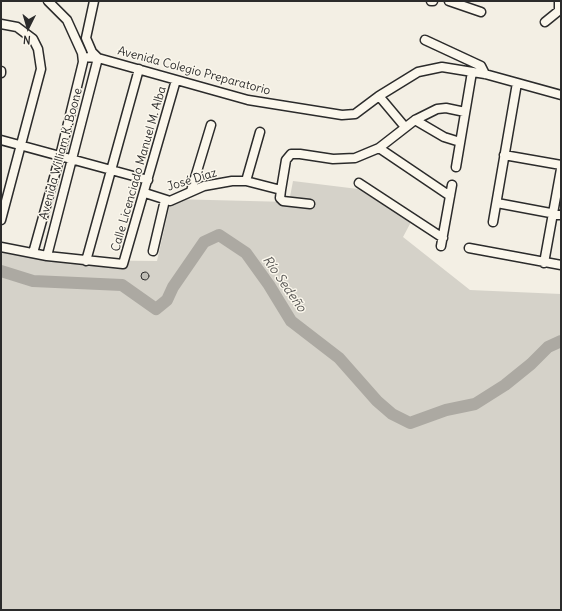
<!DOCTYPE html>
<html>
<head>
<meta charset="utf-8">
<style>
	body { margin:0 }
	#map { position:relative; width:562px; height:611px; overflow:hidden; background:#f3efe4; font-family:Delius,sans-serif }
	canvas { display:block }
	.frame { position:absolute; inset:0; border:2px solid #2b2b2b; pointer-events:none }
	.north { position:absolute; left:8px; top:8px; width:40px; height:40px; -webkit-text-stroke:3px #fbf7ec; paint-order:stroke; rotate:185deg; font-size:11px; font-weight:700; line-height:16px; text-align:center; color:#2b2b2b }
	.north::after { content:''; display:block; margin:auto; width:14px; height:18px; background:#2b2b2b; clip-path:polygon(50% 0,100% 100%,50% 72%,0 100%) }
</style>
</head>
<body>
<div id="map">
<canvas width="562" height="611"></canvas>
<div class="frame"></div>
<div class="north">N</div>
</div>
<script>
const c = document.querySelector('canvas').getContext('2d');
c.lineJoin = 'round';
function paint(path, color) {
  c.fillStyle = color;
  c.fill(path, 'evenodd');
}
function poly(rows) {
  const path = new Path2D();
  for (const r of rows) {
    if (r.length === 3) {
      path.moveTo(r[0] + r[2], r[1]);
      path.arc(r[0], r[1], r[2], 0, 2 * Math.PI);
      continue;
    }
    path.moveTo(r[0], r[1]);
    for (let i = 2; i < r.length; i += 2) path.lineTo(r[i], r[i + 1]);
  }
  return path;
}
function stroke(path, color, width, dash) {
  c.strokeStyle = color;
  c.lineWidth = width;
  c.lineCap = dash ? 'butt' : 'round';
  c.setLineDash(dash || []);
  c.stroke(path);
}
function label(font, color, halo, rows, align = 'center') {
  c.font = font + ' Delius,sans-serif';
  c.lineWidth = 3;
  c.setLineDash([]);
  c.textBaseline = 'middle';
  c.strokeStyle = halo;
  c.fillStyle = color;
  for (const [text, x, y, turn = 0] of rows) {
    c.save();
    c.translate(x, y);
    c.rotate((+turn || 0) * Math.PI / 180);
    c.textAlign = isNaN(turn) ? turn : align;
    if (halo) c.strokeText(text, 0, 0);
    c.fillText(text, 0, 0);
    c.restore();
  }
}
const green = poly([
	[293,181,358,189,411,222,403,237,470,290,561,294,561,610,1,610,1,245,54,260,157,261,171,199,289,202]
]);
const river = poly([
	[1,271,33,281,122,285,156,309,167,300,173,287,204,242,219,235,246,253,269,285,291,321,339,358,377,401,392,414,410,423,446,410,475,404,505,385,531,364,548,347,561,341]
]);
const building = poly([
	[145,276,4]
]);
const minor = poly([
	[94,1,86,38,92,52,98,58],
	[431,1,433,1],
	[449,1,481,12],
	[559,9,559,1],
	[545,22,561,9],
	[1,24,17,27,33,39,38,49,41,69,1,220],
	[425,40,481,66,485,74],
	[83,57,98,58,248,100,342,115,355,114,379,96,418,72,442,67,485,74,561,95],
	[1,71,1,73],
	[379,96,405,127],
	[415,120,444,137,460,142],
	[1,140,148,180],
	[379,148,450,196],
	[504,155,561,165],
	[456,167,472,72],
	[246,181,260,132],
	[359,183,443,238],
	[281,190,280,198,283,201,310,204],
	[191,191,211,125],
	[145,193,170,201,204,186,232,181,246,181,281,190,286,160,291,154,300,154,333,159,355,158,379,148,415,120,437,109,446,108,465,112],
	[497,203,561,215],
	[493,222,517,83],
	[441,246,452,185],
	[1,247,47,256,123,264,176,80],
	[469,248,561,265],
	[153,251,165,200],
	[33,253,60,156,83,62,82,53,67,20,48,1],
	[47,256,98,58],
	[86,261,139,69],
	[544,263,561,169]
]);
const streetNames = [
	["Avenida Colegio Preparatorio",194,71,15],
	["Avenida William K. Boone",61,154,-75],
	["Calle Licenciado Manuel M. Alba",139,169,-74],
	["José Díaz",192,180,-17]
];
const waterNames = [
	["Río Sedeño",284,284,55]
];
paint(green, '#d5d2c9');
stroke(river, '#aca9a2', 12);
paint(building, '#c0beb6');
stroke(building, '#2b2b2b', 1);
stroke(minor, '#2b2b2b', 11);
stroke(minor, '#fbf7ec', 8);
label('12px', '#2b2b2b', '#fbf7ec', streetNames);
label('italic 13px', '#585755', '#fbf7ec', waterNames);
</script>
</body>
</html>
